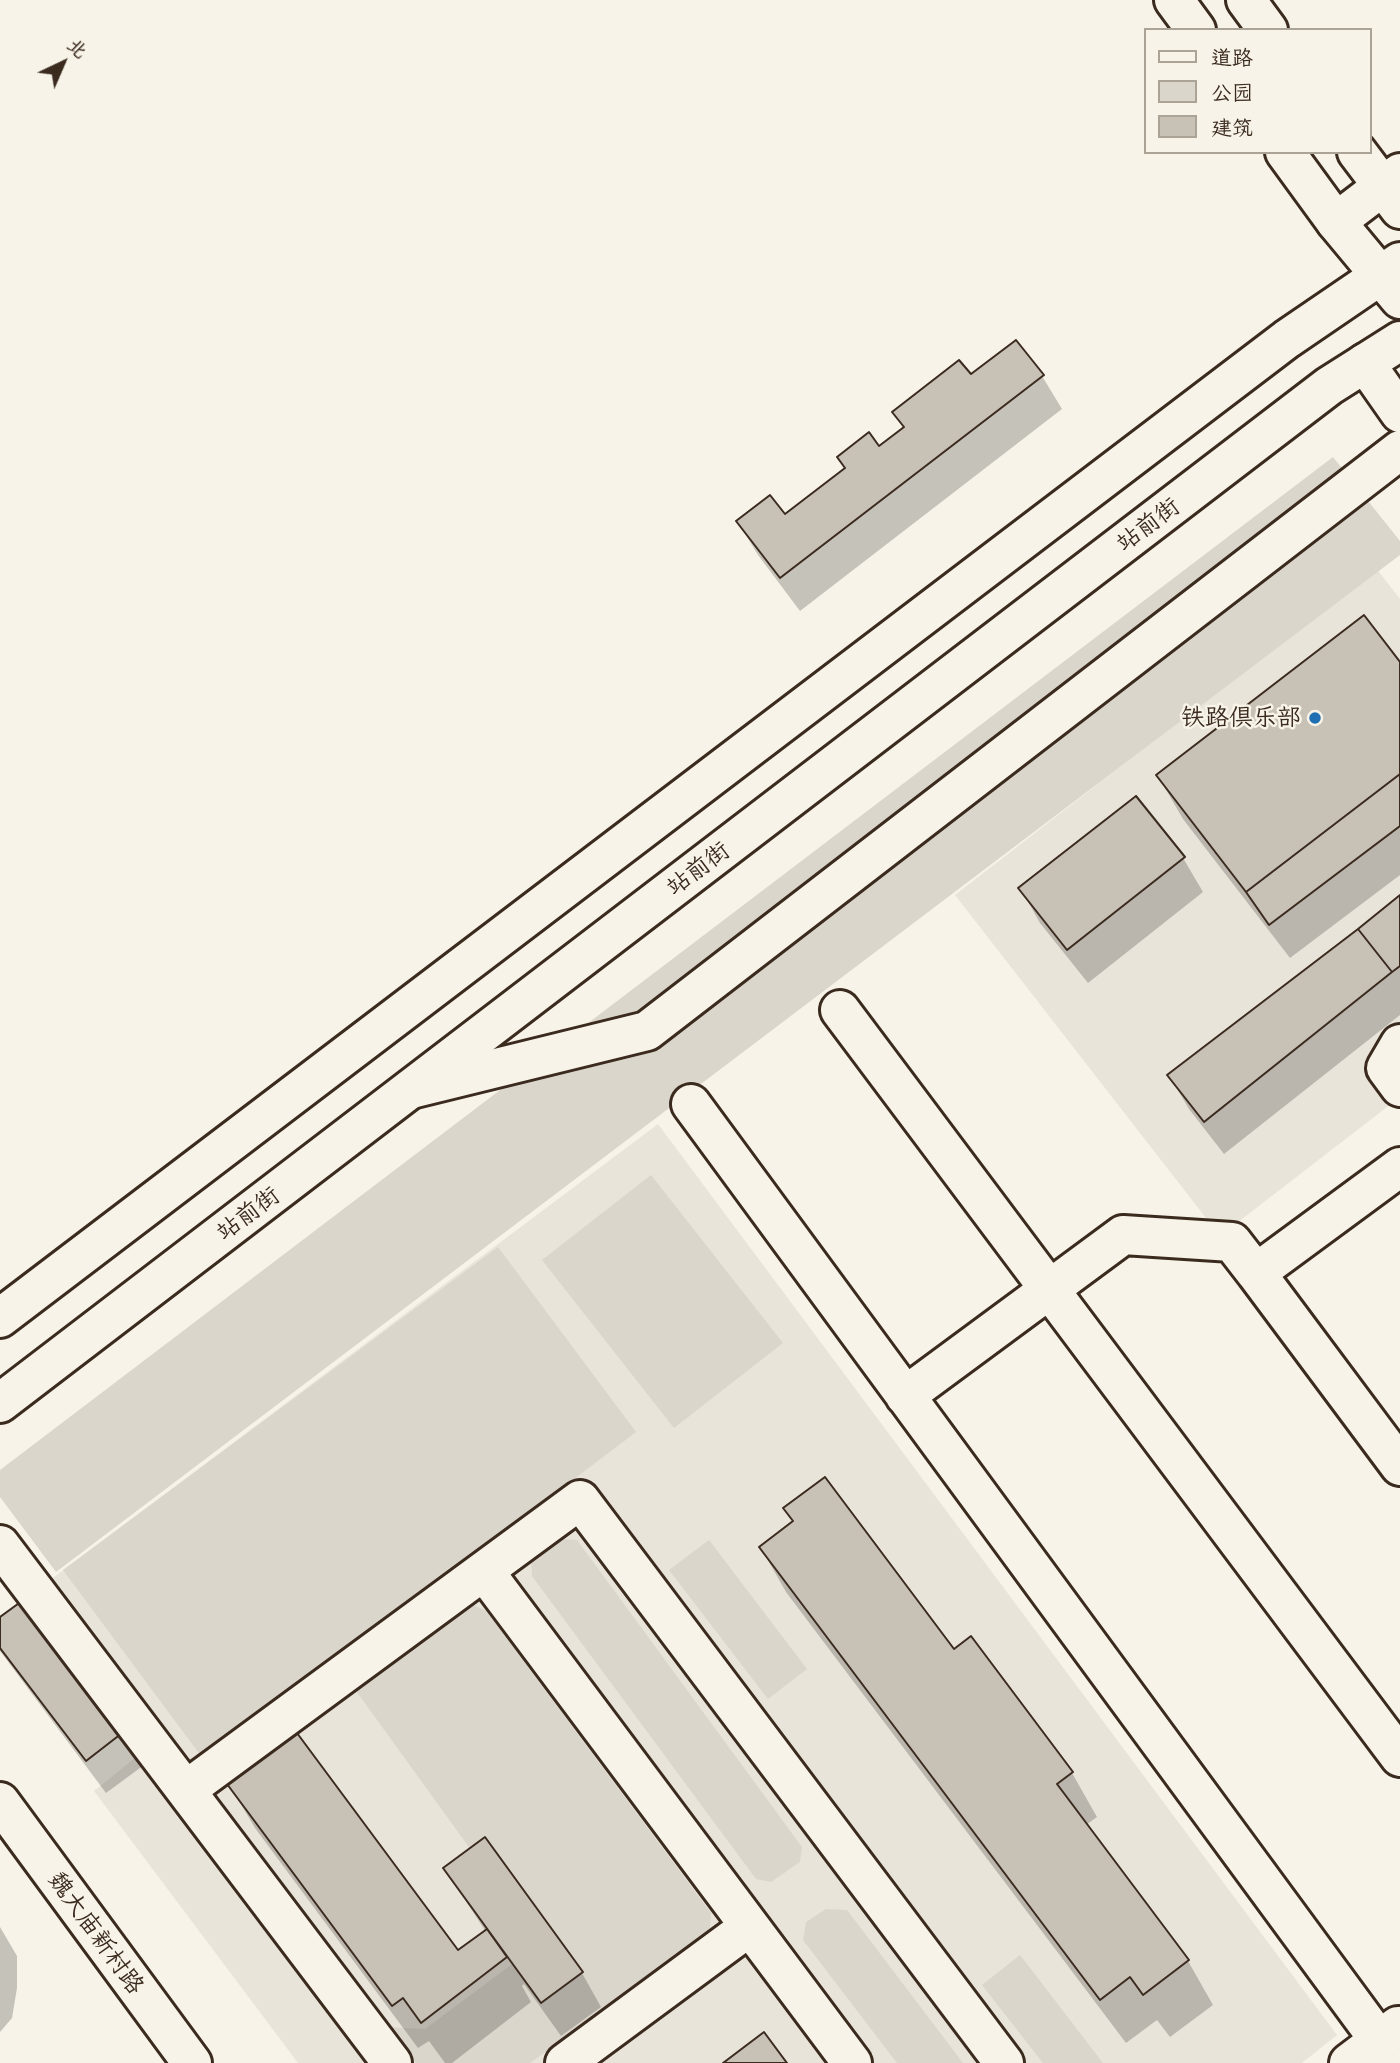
<!DOCTYPE html>
<html>
<head>
<meta charset="utf-8">
<style>
	body { margin:0 }
	#map { position:relative; width:1400px; height:2063px; overflow:hidden; background:#f7f3e8; font-family:Mali,"LXGW WenKai TC",sans-serif }
	canvas { display:block }
	.legend { position:absolute; left:1144px; top:28px; width:228px; height:126px; box-sizing:border-box; background:#f7f3e8; border:2px solid #aca397; margin:0; padding:9px 12px; list-style:none; font-size:21px; color:#3b2a1e }
	.legend li { display:flex; align-items:center; gap:14px; height:35px }
	.legend b { width:35px; border:2px solid #aca397 }
	.north { position:absolute; left:28px; top:28px; width:70px; height:70px; -webkit-text-stroke:5px #f7f3e8; paint-order:stroke; rotate:44deg; font-size:19px; font-weight:700; line-height:28px; text-align:center; color:#3b2a1e }
	.north::after { content:''; display:block; margin:auto; width:24px; height:32px; background:#3b2a1e; clip-path:polygon(50% 0,100% 100%,50% 72%,0 100%) }
</style>
</head>
<body>
<div id="map">
<canvas width="1400" height="2063"></canvas>
<ul class="legend">
<li><b style="height:9px;background:#f7f3e8"></b>道路</li>
<li><b style="height:19px;background:#dbd6cb"></b>公园</li>
<li><b style="height:19px;background:#c8c1b6"></b>建筑</li>
</ul>
<div class="north">北</div>
</div>
<script>
const c = document.querySelector('canvas').getContext('2d');
c.lineJoin = 'round';
function paint(path, color) {
  c.fillStyle = color;
  c.fill(path, 'evenodd');
}
function poly(rows) {
  const path = new Path2D();
  for (const r of rows) {
    path.moveTo(r[0], r[1]);
    for (let i = 2; i < r.length; i += 2) path.lineTo(r[i], r[i + 1]);
  }
  return path;
}
function stroke(path, color, width, dash) {
  c.strokeStyle = color;
  c.lineWidth = width;
  c.lineCap = dash ? 'butt' : 'round';
  c.setLineDash(dash || []);
  c.stroke(path);
}
function label(font, color, halo, rows, align = 'center') {
  c.font = font + ' Mali,"LXGW WenKai TC",sans-serif';
  c.lineWidth = 5;
  c.setLineDash([]);
  c.textBaseline = 'middle';
  c.strokeStyle = halo;
  c.fillStyle = color;
  for (const [text, x, y, turn = 0] of rows) {
    c.save();
    c.translate(x, y);
    c.rotate((+turn || 0) * Math.PI / 180);
    c.textAlign = isNaN(turn) ? turn : align;
    if (halo) c.strokeText(text, 0, 0);
    c.fillText(text, 0, 0);
    c.restore();
  }
}
const built = poly([
	[1376,568,1400,599,1400,1097,1220,1236,955,895],
	[658,1124,1337,2035,1302,2063,298,2063,94,1791,141,1753,26,1598]
]);
const green = poly([
	[1333,457,1400,541,1400,555,56,1572,0,1497,0,1470],
	[651,1175,783,1343,674,1428,542,1260],
	[498,1247,636,1432,204,1760,63,1570],
	[561,1539,577,1540,802,1847,800,1862,771,1882,756,1879,532,1576,531,1558],
	[709,1540,807,1669,768,1699,669,1570],
	[468,1602,486,1611,711,1913,710,1931,702,1939,530,2063,416,2063,389,2027,425,2029,539,1944,354,1688],
	[826,1909,847,1910,963,2063,897,2063,803,1940,806,1922],
	[1020,1955,1103,2063,1043,2063,982,1985]
]);
const shadow = poly([
	[1042,376,1062,409,800,611,758,555,738,522,785,517,904,429,894,412,971,377],
	[1400,665,1400,875,1290,958,1183,819,1158,776],
	[1183,858,1203,892,1088,983,1040,923,1021,889],
	[1400,896,1400,1015,1224,1154,1189,1109,1169,1075],
	[761,1548,954,1651,1072,1773,1097,1817,1086,1825,1188,1961,1213,2005,1170,2037,1157,2020,1126,2043,786,1592],
	[25,1600,144,1765,106,1793,0,1651,0,1619],
	[229,1784,458,1953,486,1932,445,1869,485,1840,582,1973,601,2007,561,2036,524,1984,522,1986,531,2002,452,2063,445,2063,429,2041,418,2048,255,1828],
	[0,1927,17,1956,17,1988,12,2018,0,2032]
]);
const building = poly([
	[1016,340,1044,375,780,578,736,521,770,495,785,514,845,468,837,457,869,432,879,446,904,427,892,412,959,360,971,374,1016,340],
	[1364,615,1400,662,1400,774,1246,892,1156,775,1364,615],
	[1400,774,1400,826,1269,925,1246,892,1400,774],
	[1136,796,1185,857,1067,950,1018,888,1136,796],
	[1400,895,1400,966,1392,972,1358,929,1400,895],
	[1358,929,1392,972,1204,1122,1167,1075,1358,929],
	[825,1477,954,1649,971,1636,1073,1772,1057,1784,1189,1960,1143,1995,1130,1977,1100,2000,759,1547,793,1521,783,1508,825,1477],
	[26,1598,126,1730,86,1761,0,1648,0,1617,26,1598],
	[297,1733,458,1950,487,1929,507,1957,421,2023,403,1998,392,2006,227,1784,297,1733],
	[485,1837,583,1972,541,2003,443,1868,485,1837],
	[764,2032,787,2063,723,2063,764,2032]
]);
const minor = poly([
	[1336,222,1400,173],
	[1365,363,1400,413],
	[840,1010,1400,1757],
	[1400,1044,1386,1068,1400,1087],
	[411,1089,647,1031,1400,450],
	[691,1104,1396,2063],
	[1400,1167,1256,1273,1400,1466],
	[905,1396,1123,1235,1232,1242,1256,1273],
	[0,1545,392,2063],
	[484,1571,852,2063],
	[186,1790,580,1500,1004,2063],
	[0,1802,192,2063],
	[565,2063,749,1927],
	[1349,2063,1398,2026]
]);
const major = poly([
	[1174,0,1196,30],
	[1246,0,1268,30],
	[1285,152,1336,222,1400,299],
	[1357,152,1400,209],
	[0,1318,1287,339,1400,262],
	[0,1403,1329,386,1400,341]
]);
const markers = [
	[1315,718,7,"#1f6fb2"]
];
const streetNames = [
	["站前街",1148,525,-37],
	["站前街",698,869,-37],
	["站前街",248,1214,-37],
	["魏大庙新村路",96,1933,54]
];
const poiNames = [
	["铁路俱乐部",1301,718]
];
paint(built, '#e9e4d9');
paint(green, '#dbd6cb');
paint(shadow, '#0003');
paint(building, '#c8c1b6');
stroke(building, '#3b2a1e', 2);
stroke(minor, '#3b2a1e', 44);
stroke(major, '#3b2a1e', 44);
stroke(minor, '#f7f3e8', 38);
stroke(major, '#f7f3e8', 38);
for (const [x, y, r, color] of markers) {
  const dot = new Path2D();
  dot.arc(x, y, r, 0, 2 * Math.PI);
  c.fillStyle = color;
  c.fill(dot);
  stroke(dot, '#f7f3e8', 2.5);
}
label('24px', '#3b2a1e', '#f7f3e8', streetNames);
label('24px', '#3b2a1e', '#f7f3e8', poiNames, 'right');
</script>
</body>
</html>
